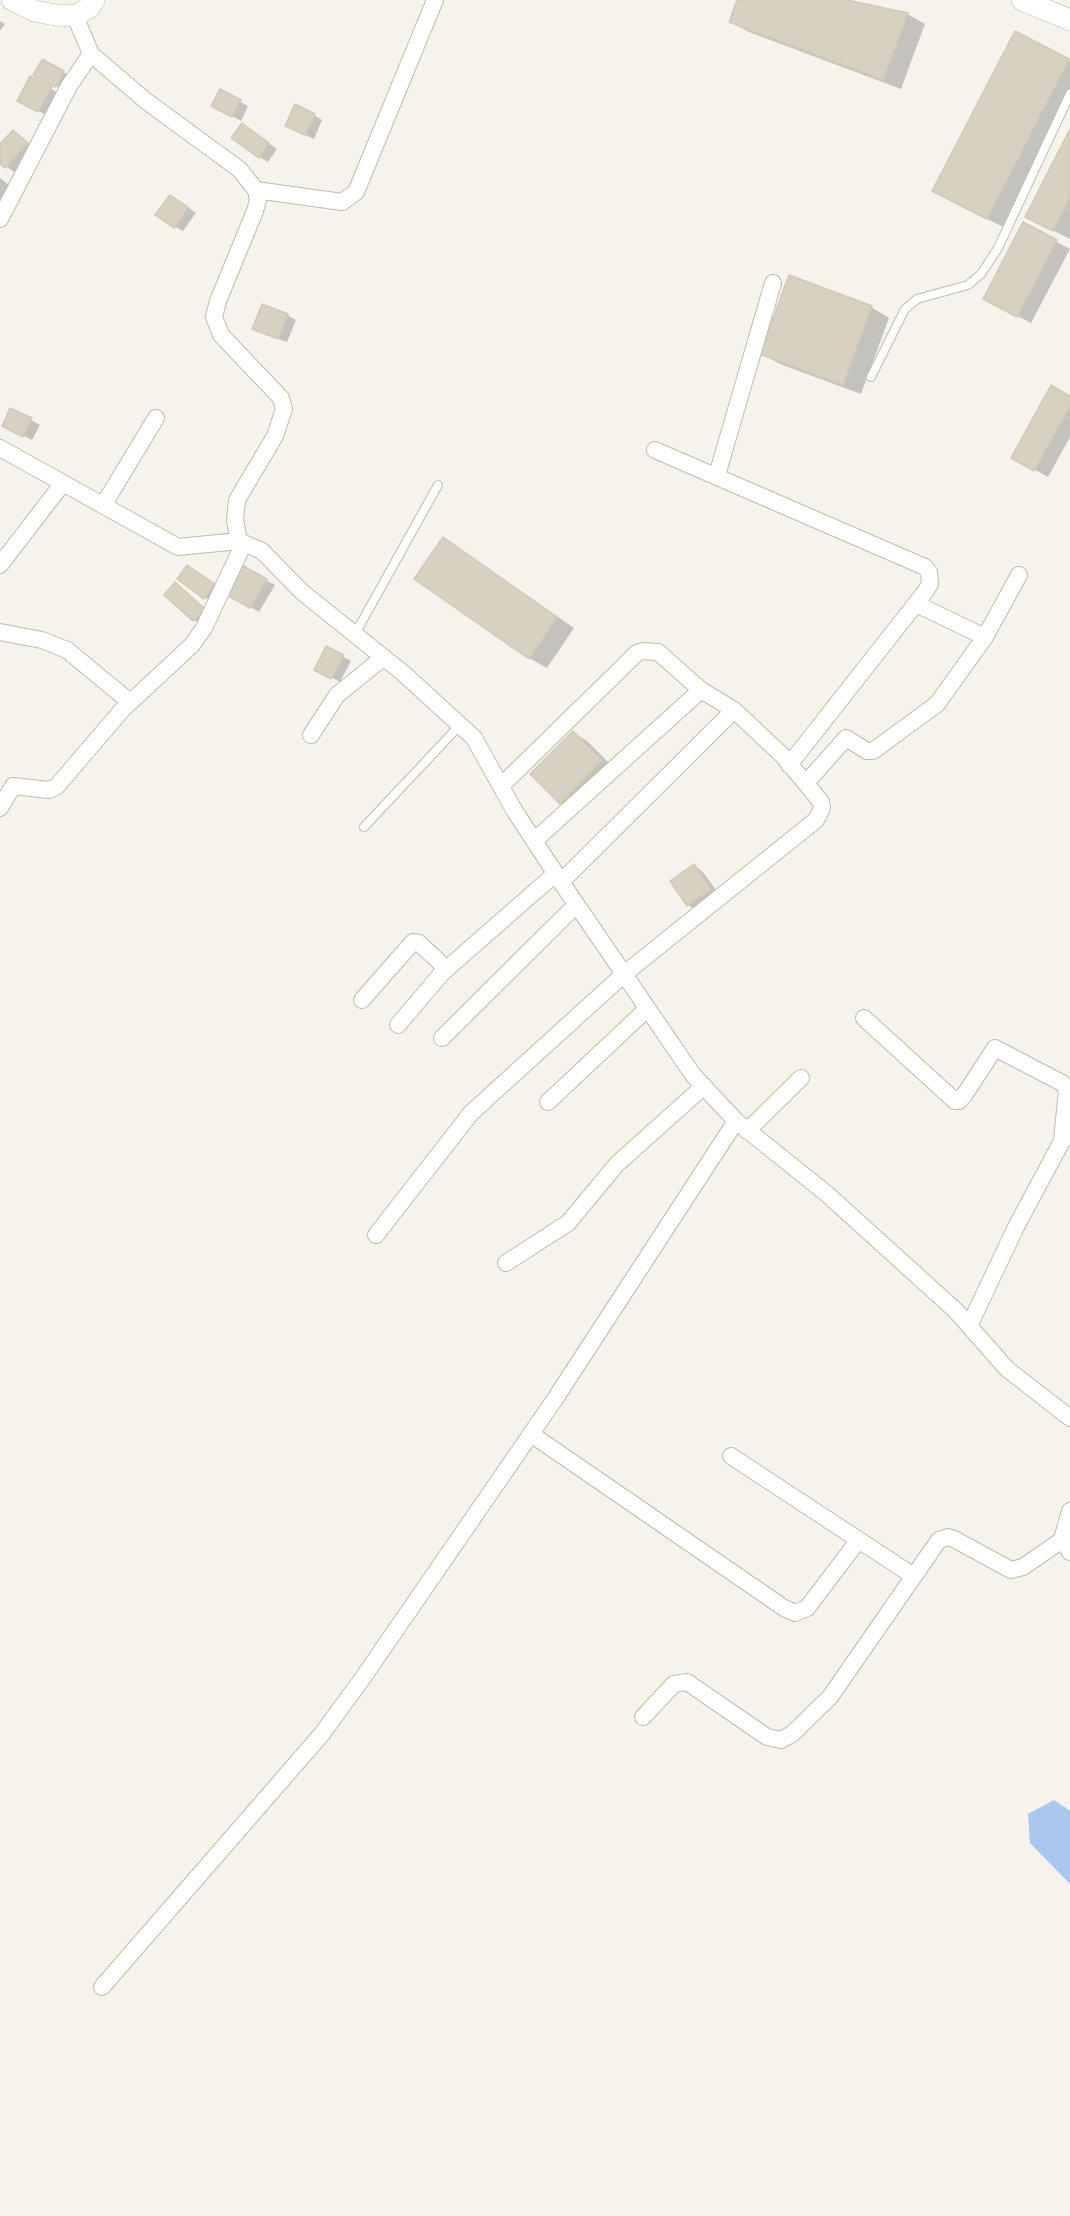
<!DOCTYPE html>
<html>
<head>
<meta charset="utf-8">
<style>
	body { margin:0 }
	canvas { display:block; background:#f5f3eb }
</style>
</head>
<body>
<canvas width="1070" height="2216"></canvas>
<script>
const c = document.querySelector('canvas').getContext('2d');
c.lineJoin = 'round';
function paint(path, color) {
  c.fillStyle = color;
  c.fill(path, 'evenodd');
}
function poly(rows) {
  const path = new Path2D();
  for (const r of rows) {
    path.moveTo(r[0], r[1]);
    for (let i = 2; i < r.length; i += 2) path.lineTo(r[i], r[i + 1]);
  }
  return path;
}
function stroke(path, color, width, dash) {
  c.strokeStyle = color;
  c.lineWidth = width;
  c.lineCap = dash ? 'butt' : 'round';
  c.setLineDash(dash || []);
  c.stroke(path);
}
const water = poly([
	[1054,1800,1070,1811,1070,1884,1030,1843,1028,1814]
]);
const shadow = poly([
	[738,0,840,0,907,14,925,24,901,89,749,32,731,22],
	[0,21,5,24,0,31],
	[1015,33,1070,61,1070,102,1005,228,951,200],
	[63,72,72,77,65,90,44,80],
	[30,78,59,93,48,116,19,100],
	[220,91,248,106,241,121,213,105],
	[314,115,322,120,314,139,295,130],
	[250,130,277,149,268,162,259,157],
	[13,132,35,148,14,172,0,162,0,147],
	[1070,132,1070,239,1044,226],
	[0,178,10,186,0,200],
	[179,201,196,213,183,231,174,226],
	[1023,224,1070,249,1031,323,998,306],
	[871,307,889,318,861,394,780,364,762,354],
	[287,315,296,320,287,342,263,333],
	[1070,397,1070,437,1048,477,1013,458],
	[31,420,40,425,32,440,12,430],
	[461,550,574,628,547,668,529,658],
	[244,568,275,585,259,612,229,594],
	[196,572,222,590,213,603,179,579],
	[176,584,212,614,203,625,194,620],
	[327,648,351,661,340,682,316,669],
	[574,733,587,741,615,769,574,810,561,803],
	[694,866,702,871,719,894,697,910,688,905]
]);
const building = poly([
	[737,0,847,0,908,13,883,80,729,22,737,0],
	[1015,31,1069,59,987,219,932,191,1015,31],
	[42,59,64,71,56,87,33,75,42,59],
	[30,76,52,87,38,112,17,101,30,76],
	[220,89,241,100,232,117,211,106,220,89],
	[295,104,315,114,305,135,285,126,295,104],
	[242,123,269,143,259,158,231,138,242,123],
	[1070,129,1070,197,1053,231,1025,217,1070,129],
	[13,130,28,143,5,168,0,164,0,144,13,130],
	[170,195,188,207,174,228,155,215,170,195],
	[1023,222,1057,240,1017,317,983,299,1023,222],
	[789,275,872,306,843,385,760,354,789,275],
	[262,304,288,314,278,339,252,329,262,304],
	[1051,385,1070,396,1070,406,1034,471,1011,458,1051,385],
	[10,408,32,418,23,437,2,426,10,408],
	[443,537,557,617,529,659,414,579,443,537],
	[187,565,215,584,204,599,177,579,187,565],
	[243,566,267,579,250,608,227,595,243,566],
	[175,582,205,609,193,621,164,595,175,582],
	[326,646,344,655,331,679,314,670,326,646],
	[573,731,602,760,560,804,530,774,573,731],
	[694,864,711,889,687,906,670,881,694,864]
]);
const service = poly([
	[871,377,905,309,917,299,968,285,981,274,998,248,1070,94],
	[355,634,438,485],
	[364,827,460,725]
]);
const minor = poly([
	[75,16,91,54,146,101,239,169,256,190,258,200,255,211,218,301,214,317,221,335,281,398,284,409,275,436,237,500,235,520,239,541],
	[256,190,342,202,356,192,435,0],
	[0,219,69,86,91,54],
	[0,448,178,547,239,541,262,551,302,592,403,673,474,738,514,810,561,882,693,1075,736,1121,827,1194,955,1310,1007,1369,1070,1418],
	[655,450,925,567,929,572,930,584,925,592,789,765],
	[717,475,773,283],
	[104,504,156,418],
	[0,565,63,483],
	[916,604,985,637],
	[0,632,42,640,67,650,130,702],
	[311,735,337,695,383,658],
	[806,783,846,738,867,751,873,751,937,704,985,637,1019,575],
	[502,785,637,653,643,651,658,652,701,690,734,710,561,882],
	[0,808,13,786,49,790,57,786,123,709,192,645,204,628,244,543],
	[534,841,701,690],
	[362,1000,413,942,419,943,447,969],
	[864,1018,955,1101,959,1101,965,1094,995,1048,1062,1083,1067,1089,1062,1141],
	[398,1025,442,973,555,874],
	[442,1038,576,905],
	[548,1102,647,1009],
	[747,1131,801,1078],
	[376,1235,471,1113,623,975,816,820,822,808,821,802,783,756,734,710],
	[506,1263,568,1223,617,1164,704,1086],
	[969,1326,1017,1225,1062,1141,1070,1135],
	[531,1434,784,1608,795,1613,807,1608,858,1541],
	[731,1456,912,1575],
	[1070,1511,1062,1540,1070,1552],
	[643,1717,674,1684,687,1682,767,1737,781,1740,792,1734,830,1697,939,1540,948,1537,954,1539,1011,1570,1023,1567,1062,1540],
	[102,1987,321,1735,360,1682,555,1399,736,1121]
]);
const tertiary = poly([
	[12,0,35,11,55,15,75,16,90,7,94,0],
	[1022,0,1070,20]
]);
paint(water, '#aac7ef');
paint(shadow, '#0003');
paint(building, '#d6d1c0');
stroke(building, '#d1cab4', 1.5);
stroke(service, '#c0bdad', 10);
stroke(minor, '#c0bdad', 18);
stroke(tertiary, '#c0bdad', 22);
stroke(service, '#fff', 8);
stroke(minor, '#fff', 16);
stroke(tertiary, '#fff', 21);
</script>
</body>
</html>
